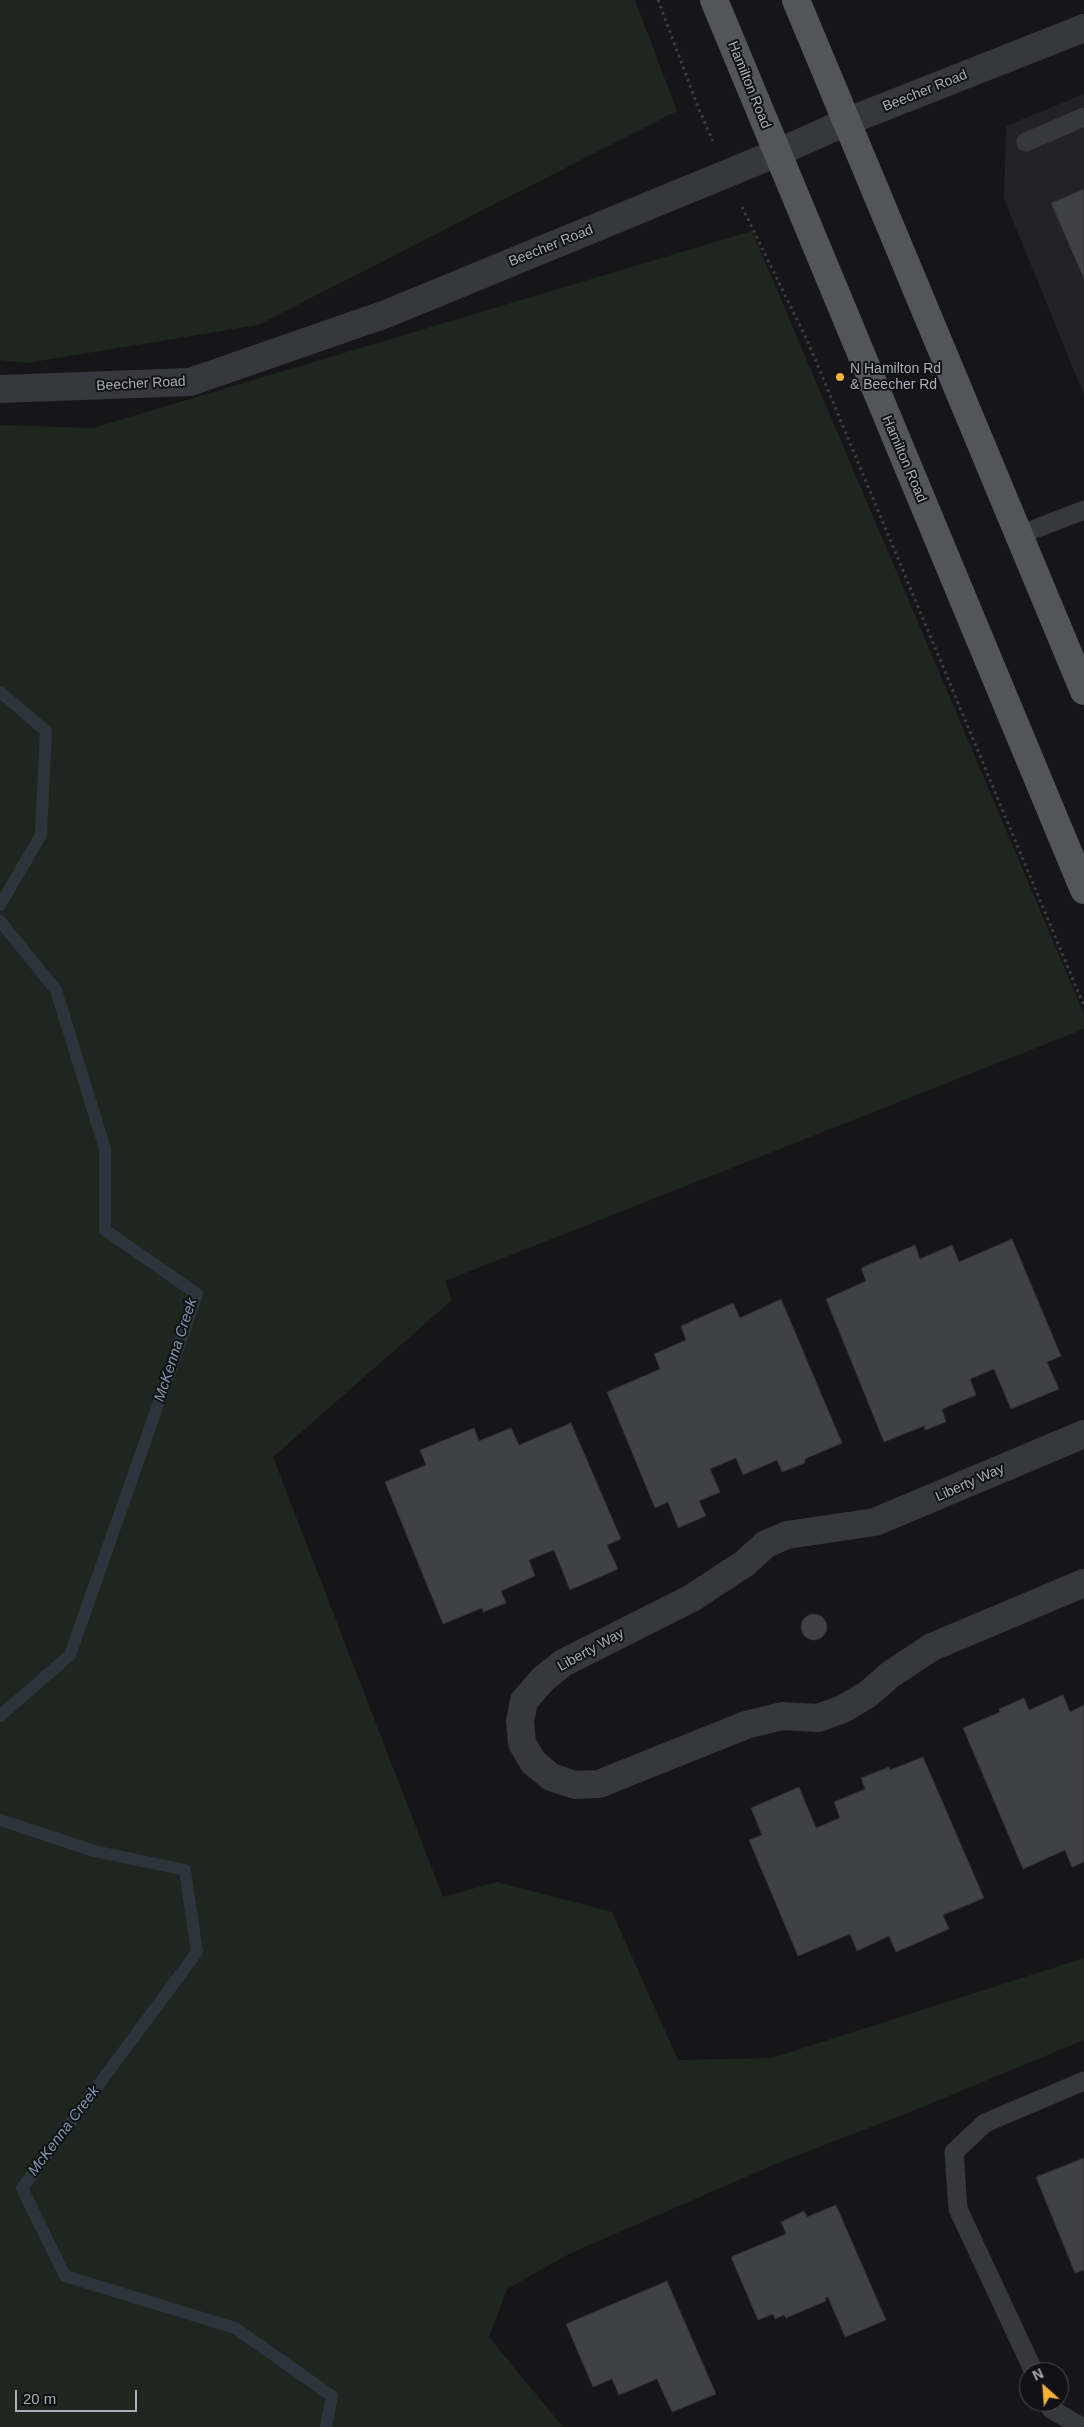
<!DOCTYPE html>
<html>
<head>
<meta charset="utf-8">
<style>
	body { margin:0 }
	#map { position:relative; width:1084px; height:2427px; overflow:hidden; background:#161618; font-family:Arial,sans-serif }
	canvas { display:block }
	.north { position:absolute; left:1019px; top:2362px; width:50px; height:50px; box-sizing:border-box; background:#111113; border:1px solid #4d4f55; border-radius:50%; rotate:334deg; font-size:14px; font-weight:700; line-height:20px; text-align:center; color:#a8adb8 }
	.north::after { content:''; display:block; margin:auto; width:18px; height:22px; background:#f2b134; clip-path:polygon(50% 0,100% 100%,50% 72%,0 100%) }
	.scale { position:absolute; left:15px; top:2390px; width:122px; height:22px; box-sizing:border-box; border:2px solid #a8adb8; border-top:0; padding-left:6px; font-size:15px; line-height:18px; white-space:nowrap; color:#a8adb8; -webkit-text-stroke:4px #111113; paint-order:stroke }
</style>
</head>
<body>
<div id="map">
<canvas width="1084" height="2427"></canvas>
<div class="north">N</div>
<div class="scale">20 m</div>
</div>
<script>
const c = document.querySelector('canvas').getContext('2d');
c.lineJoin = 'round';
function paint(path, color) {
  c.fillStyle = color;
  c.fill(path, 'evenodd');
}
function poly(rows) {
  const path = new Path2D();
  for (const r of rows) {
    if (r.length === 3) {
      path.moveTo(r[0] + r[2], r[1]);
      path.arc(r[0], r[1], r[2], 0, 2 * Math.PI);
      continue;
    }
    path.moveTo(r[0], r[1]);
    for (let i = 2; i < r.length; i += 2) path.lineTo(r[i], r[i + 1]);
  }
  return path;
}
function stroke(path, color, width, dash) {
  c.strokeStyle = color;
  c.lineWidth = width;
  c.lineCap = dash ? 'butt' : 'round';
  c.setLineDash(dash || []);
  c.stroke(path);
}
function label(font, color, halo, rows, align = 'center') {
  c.font = font + ' Arial,sans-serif';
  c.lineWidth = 4;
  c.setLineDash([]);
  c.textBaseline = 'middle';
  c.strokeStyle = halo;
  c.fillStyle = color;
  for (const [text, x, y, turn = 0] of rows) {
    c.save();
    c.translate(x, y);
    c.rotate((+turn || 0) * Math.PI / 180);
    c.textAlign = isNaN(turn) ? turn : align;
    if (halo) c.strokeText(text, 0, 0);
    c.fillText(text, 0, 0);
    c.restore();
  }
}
const built = poly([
	[1084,94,1084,395,1004,199,1006,126]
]);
const green = poly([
	[0,0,635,0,677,111,258,325,27,363,0,360],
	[752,231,1084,1014,1084,1029,445,1281,452,1300,273,1457,443,1897,497,1882,612,1912,678,2060,772,2058,1084,1958,1084,2040,910,2112,778,2163,571,2253,507,2289,489,2337,563,2427,0,2427,0,425,93,428]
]);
const stream = poly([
	[0,692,46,731,41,835,0,905],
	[0,921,56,990,105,1149,105,1230,197,1294,70,1655,0,1716],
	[0,1820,94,1851,185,1870,197,1952,22,2188,65,2276,235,2328,332,2396,326,2427]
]);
const building = poly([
	[1084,189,1084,279,1051,203,1084,189],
	[1012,1239,1061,1356,1047,1362,1059,1389,1011,1409,994,1369,970,1379,976,1395,942,1409,946,1422,925,1430,924,1426,884,1442,826,1299,866,1281,861,1268,915,1245,920,1259,952,1245,959,1262,1012,1239],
	[781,1299,842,1443,805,1459,805,1463,782,1472,777,1460,743,1475,736,1458,710,1469,720,1492,699,1501,706,1516,678,1528,668,1502,655,1508,607,1392,660,1369,654,1354,686,1340,681,1326,733,1303,740,1318,781,1299],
	[571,1423,621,1539,607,1545,618,1569,570,1590,554,1550,529,1560,535,1576,501,1591,506,1603,483,1612,482,1608,443,1624,385,1482,426,1465,420,1450,474,1428,479,1441,511,1428,519,1445,571,1423],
	[814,1627,13],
	[1063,1695,1070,1712,1084,1705,1084,1862,1072,1867,1065,1850,1023,1869,963,1728,1000,1712,999,1709,1024,1698,1029,1710,1063,1695],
	[923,1757,984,1898,943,1915,949,1929,896,1952,889,1936,857,1951,850,1934,798,1956,749,1840,762,1835,751,1808,799,1787,816,1828,840,1818,834,1802,865,1789,861,1778,889,1767,890,1770,923,1757],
	[1084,2158,1084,2270,1075,2273,1036,2177,1084,2158],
	[836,2205,886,2320,845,2337,828,2297,825,2298,826,2301,786,2318,784,2315,775,2319,773,2314,758,2320,731,2257,786,2234,781,2222,804,2211,807,2217,836,2205],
	[667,2281,716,2394,672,2412,657,2379,619,2395,612,2379,593,2387,566,2324,667,2281]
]);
const path = poly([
	[658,0,698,107,713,141],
	[742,207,808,342,1084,1006]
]);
const service = poly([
	[1026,142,1084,117],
	[1019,535,1084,510],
	[1034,2372,958,2209,954,2152,985,2123,1084,2081],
	[1048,2402,1051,2409,1082,2427]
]);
const minor = poly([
	[0,389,190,382,386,314,777,153],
	[1084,1434,875,1522,787,1535,766,1544,745,1563,692,1598,563,1663,543,1679,524,1701,520,1721,522,1743,533,1762,551,1777,575,1785,599,1784,746,1725,782,1716,818,1718,843,1709,868,1694,891,1674,932,1647,1084,1583]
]);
const tertiary = poly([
	[777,153,846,122,1084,28]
]);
const primary = poly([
	[714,0,1084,890],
	[796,0,1084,691]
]);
const markers = [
	[840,377,5,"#f2b134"]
];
const streetNames = [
	["Hamilton Road",749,85,68],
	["Beecher Road",925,91,-22],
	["Beecher Road",551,246,-22],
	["Beecher Road",141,384,-3],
	["Hamilton Road",904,459,67],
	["Liberty Way",970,1483,-24],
	["Liberty Way",591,1650,-29]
];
const poiNames = [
	["N Hamilton Rd",850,369],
	["& Beecher Rd",850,385]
];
const waterNames = [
	["McKenna Creek",176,1350,-72],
	["McKenna Creek",64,2131,-53]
];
paint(built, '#222225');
paint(green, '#1e261f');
stroke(stream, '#2c353c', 12);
paint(building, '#404145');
stroke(building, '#303034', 1);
stroke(path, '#3d3f44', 3, [2.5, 4]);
stroke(service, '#37383d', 19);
stroke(minor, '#37383d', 28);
stroke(tertiary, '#37383d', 28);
stroke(primary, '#53555c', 28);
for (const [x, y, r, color] of markers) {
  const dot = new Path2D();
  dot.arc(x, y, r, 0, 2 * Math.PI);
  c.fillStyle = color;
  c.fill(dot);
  stroke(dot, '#111113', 2);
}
label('14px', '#a8adb8', '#111113', streetNames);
label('14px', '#a8adb8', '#111113', poiNames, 'left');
label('italic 15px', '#7f9bb3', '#111113', waterNames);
</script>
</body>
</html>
